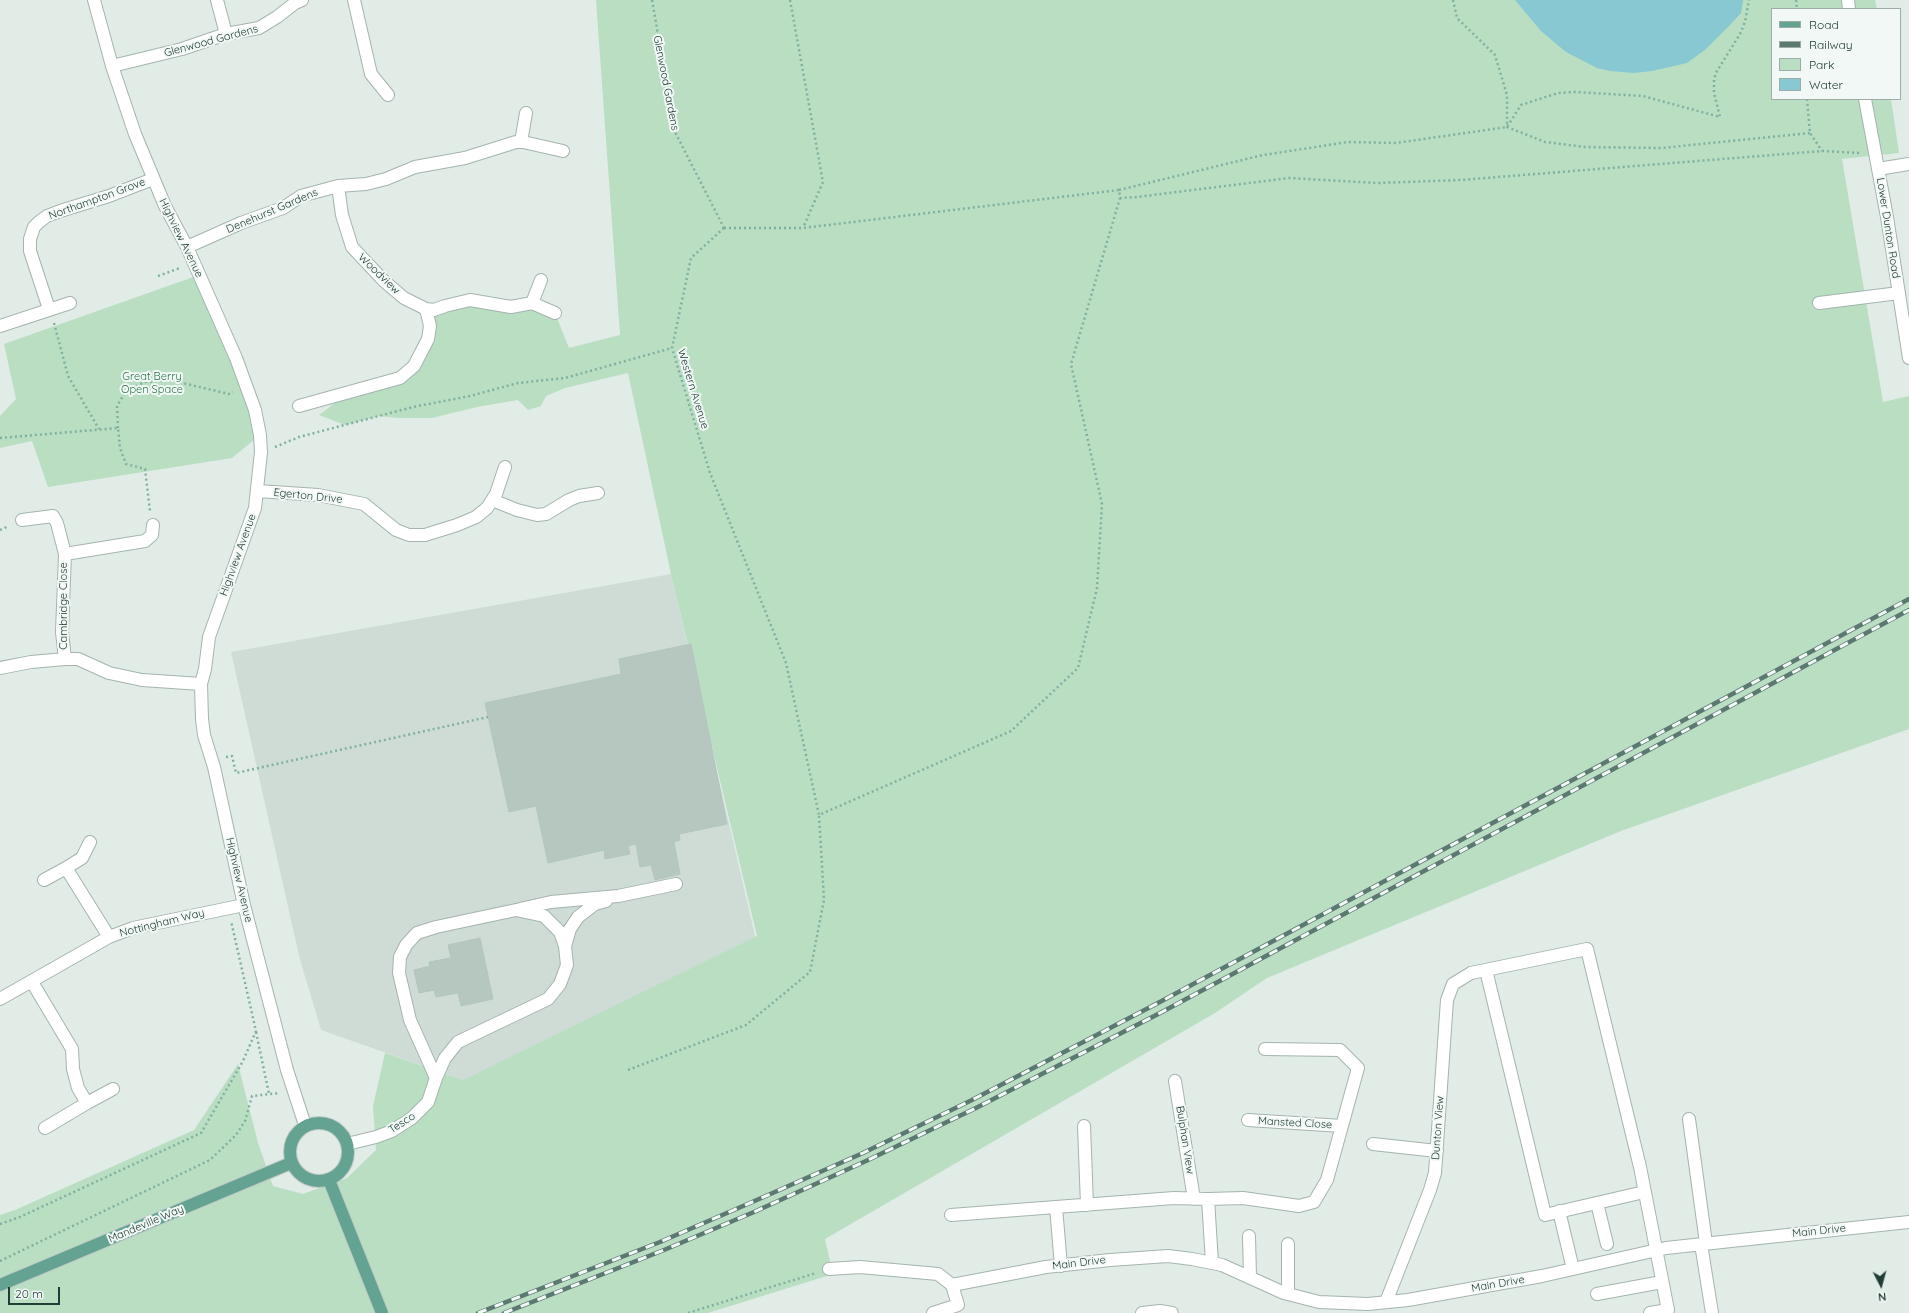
<!DOCTYPE html>
<html>
<head>
<meta charset="utf-8">
<style>
	body { margin:0 }
	#map { position:relative; width:1909px; height:1313px; overflow:hidden; background:#e1ece7; font-family:Quicksand,sans-serif }
	canvas { display:block }
	.legend { position:absolute; left:1771px; top:8px; width:130px; height:92px; box-sizing:border-box; background:#f1f8f5; border:1px solid #9eada8; margin:0; padding:5px 7px; list-style:none; font-size:12px; color:#213d35 }
	.legend li { display:flex; align-items:center; gap:8px; height:20px }
	.legend b { width:20px; border:1px solid #9eada8 }
	.north { position:absolute; left:1861px; top:1265px; width:40px; height:40px; -webkit-text-stroke:3px #f1f8f5; paint-order:stroke; rotate:174deg; font-size:11px; font-weight:700; line-height:16px; text-align:center; color:#213d35 }
	.north::after { content:''; display:block; margin:auto; width:14px; height:18px; background:#213d35; clip-path:polygon(50% 0,100% 100%,50% 72%,0 100%) }
	.scale { position:absolute; left:8px; top:1287px; width:52px; height:18px; box-sizing:border-box; border:2px solid #213d35; border-top:0; padding-left:5px; font-size:12px; line-height:14px; white-space:nowrap; color:#213d35; -webkit-text-stroke:3px #f1f8f5; paint-order:stroke }
</style>
</head>
<body>
<div id="map">
<canvas width="1909" height="1313"></canvas>
<ul class="legend">
<li><b style="height:5px;background:#64a392"></b>Road</li>
<li><b style="height:5px;background:#5b7970"></b>Railway</li>
<li><b style="height:11px;background:#b9dec2"></b>Park</li>
<li><b style="height:11px;background:#87c8d3"></b>Water</li>
</ul>
<div class="north">N</div>
<div class="scale">20 m</div>
</div>
<script>
const c = document.querySelector('canvas').getContext('2d');
c.lineJoin = 'round';
function paint(path, color) {
  c.fillStyle = color;
  c.fill(path, 'evenodd');
}
function poly(rows) {
  const path = new Path2D();
  for (const r of rows) {
    if (r.length === 3) {
      path.moveTo(r[0] + r[2], r[1]);
      path.arc(r[0], r[1], r[2], 0, 2 * Math.PI);
      continue;
    }
    path.moveTo(r[0], r[1]);
    for (let i = 2; i < r.length; i += 2) path.lineTo(r[i], r[i + 1]);
  }
  return path;
}
function stroke(path, color, width, dash) {
  c.strokeStyle = color;
  c.lineWidth = width;
  c.lineCap = dash ? 'butt' : 'round';
  c.setLineDash(dash || []);
  c.stroke(path);
}
function label(font, color, halo, rows, align = 'center') {
  c.font = font + ' Quicksand,sans-serif';
  c.lineWidth = 4;
  c.setLineDash([]);
  c.textBaseline = 'middle';
  c.strokeStyle = halo;
  c.fillStyle = color;
  for (const [text, x, y, turn = 0] of rows) {
    c.save();
    c.translate(x, y);
    c.rotate((+turn || 0) * Math.PI / 180);
    c.textAlign = isNaN(turn) ? turn : align;
    if (halo) c.strokeText(text, 0, 0);
    c.fillText(text, 0, 0);
    c.restore();
  }
}
const built = poly([
	[671,574,756,940,463,1080,321,1030,299,956,231,652]
]);
const green = poly([
	[596,0,1875,0,1877,9,1772,9,1772,99,1891,99,1899,153,1842,159,1883,402,1909,396,1909,729,1621,831,1267,978,1215,1013,825,1239,833,1274,708,1313,0,1313,0,1215,15,1210,194,1130,238,1064,258,1143,273,1186,303,1194,347,1178,376,1150,373,1106,385,1053,463,1080,757,936,671,574,628,373,565,388,546,396,541,406,528,410,518,400,477,407,432,418,398,418,379,416,345,425,319,415,348,393,400,378,420,353,426,309,445,306,518,305,555,313,569,348,620,335],
	[199,275,260,435,232,458,48,487,32,441,0,448,0,416,16,399,4,344]
]);
const water = poly([
	[1515,0,1743,0,1743,2,1741,13,1728,27,1706,49,1687,63,1652,71,1634,73,1610,71,1597,68,1566,52,1541,31]
]);
const building = poly([
	[691,644,727,824,679,834,680,840,674,842,680,874,655,880,651,865,640,867,636,844,628,846,630,854,605,859,604,850,548,863,536,806,509,812,485,703,621,674,619,659,691,644],
	[480,938,493,999,461,1006,458,993,436,997,434,990,419,993,414,970,430,966,429,962,451,958,448,945,480,938]
]);
const path = poly([
	[652,0,675,132,724,228],
	[790,0,823,182,803,228],
	[1453,0,1457,18,1495,55,1507,95,1507,127,1545,142,1585,147,1662,148,1810,133],
	[1796,0,1797,9],
	[1807,99,1810,133,1822,151],
	[1119,190,1263,155,1348,142,1396,143,1507,127,1521,105,1558,93,1575,92,1643,96,1720,117,1714,93,1714,79,1717,71,1740,34,1745,22,1749,0],
	[724,228,691,258,672,348,710,473,786,663,819,815,1011,731,1078,668,1097,588,1102,504,1071,364,1120,198],
	[724,228,803,228,1119,190,1120,198,1137,197,1289,178,1377,183,1461,180,1822,151,1861,153],
	[158,276,180,268],
	[54,323,68,376,99,429],
	[118,428,117,406,125,393,144,382,170,380,229,394,233,392],
	[0,438,118,428,120,448,126,464,145,469,150,511],
	[275,447,299,437,413,407,470,396,518,383,565,378,672,348],
	[0,530,9,526],
	[226,757,232,756,236,773,488,717],
	[256,1032,269,1094],
	[628,1070,746,1025,810,972,824,900,819,815],
	[0,1224,20,1217,201,1133,243,1061,256,1031,231,921],
	[0,1261,210,1160,236,1135,245,1121,252,1096,280,1093],
	[688,1313,816,1273]
]);
const minor = poly([
	[94,0,112,66,135,134,165,206,187,247,236,358,255,410,260,435,261,452,255,508,209,637,205,669,201,684,202,719,204,735,214,767,244,905,287,1070,305,1125],
	[217,0,226,34],
	[354,0,371,74,388,95],
	[1848,0,1849,9],
	[112,66,182,49,226,34,259,28,277,17,295,3,302,0],
	[1865,99,1887,217,1909,358],
	[521,142,526,113],
	[1878,169,1909,164],
	[187,247,241,223,283,208,301,196,338,186,366,184,386,179,415,167,465,158,516,142,523,142,563,151],
	[532,303,555,313],
	[1819,303,1899,293],
	[49,309,30,251,30,239,34,227,39,222,47,216,60,211,109,196,153,179],
	[426,309,434,310,445,306,470,300,511,307,532,303,541,280],
	[0,326,70,303],
	[299,406,400,378,414,366,428,339,430,326,426,309,404,298,384,281,352,247,342,215,338,186],
	[258,491,318,495,364,504,396,530,409,535,425,535,457,525,476,517,487,508,496,494,505,467],
	[492,500,517,510,537,515,546,514,569,500,579,496,598,493],
	[22,520,53,516,57,523,65,554,62,632,65,659],
	[65,554,145,541,152,535,153,525],
	[0,668,31,662,65,659,78,659,109,673,142,680,201,684],
	[90,842,82,858,66,868,109,937],
	[44,880,66,868],
	[520,909,551,902,618,896,676,884],
	[565,946,570,929,578,917,595,904,606,901],
	[1486,970,1545,1215,1644,1192],
	[32,982,72,1049,73,1069,78,1088,87,1103,45,1128],
	[0,999,109,937,133,928,244,905],
	[1175,1081,1194,1199],
	[87,1103,113,1089],
	[1689,1119,1706,1243],
	[1248,1120,1342,1126],
	[1084,1126,1087,1205],
	[347,1144,376,1137,392,1131,412,1118,428,1102,436,1078,445,1058,458,1042,548,999,560,984,567,965,565,946,560,932,544,916,516,910,436,927,417,933,406,945,400,957,399,973,410,1020,436,1078],
	[1373,1144,1437,1151],
	[1597,1203,1607,1244],
	[1056,1207,1061,1266],
	[1559,1211,1573,1269],
	[951,1215,1174,1198,1208,1199],
	[1249,1236,1250,1278],
	[1701,1244,1712,1313],
	[1212,1263,1208,1199,1243,1198,1299,1206,1314,1202,1327,1180,1358,1068,1340,1050,1265,1049],
	[829,1269,860,1267,938,1274,952,1285],
	[952,1285,1046,1267,1110,1260,1168,1256,1192,1259,1222,1265,1284,1293,1319,1302,1368,1304,1408,1300,1542,1276,1666,1248,1909,1222],
	[1288,1294,1288,1244],
	[1597,1294,1662,1282],
	[1386,1302,1430,1190,1435,1173,1447,1000,1453,984,1471,973,1587,949,1640,1167,1668,1310,1650,1313],
	[933,1313,958,1305,952,1285],
	[1142,1313,1160,1311,1172,1313]
]);
const major = poly([
	[319,1152,29],
	[329,1180,382,1313],
	[0,1285,291,1163]
]);
const rail = poly([
	[478,1313,660,1242,750,1203,863,1153,972,1100,1158,1003,1909,599],
	[504,1313,664,1250,754,1212,866,1161,976,1108,1162,1012,1909,610]
]);
const streetNames = [
	["Glenwood Gardens",211,41,-15],
	["Glenwood Gardens",666,83,79],
	["Northampton Grove",97,199,-20],
	["Denehurst Gardens",272,211,-23],
	["Lower Dunton Road",1888,228,81],
	["Highview Avenue",181,238,64],
	["Woodview",379,274,44],
	["Western Avenue",693,389,73],
	["Egerton Drive",308,496,6],
	["Highview Avenue",238,555,-70],
	["Cambridge Close",64,606,-90],
	["Highview Avenue",239,880,77],
	["Nottingham Way",162,923,-14],
	["Tesco",402,1123,-33],
	["Mansted Close",1295,1123,3],
	["Dunton View",1438,1128,-86],
	["Bulphan View",1185,1140,81],
	["Mandeville Way",146,1224,-23],
	["Main Drive",1819,1231,-6],
	["Main Drive",1079,1263,-7],
	["Main Drive",1498,1284,-10]
];
const parkNames = [
	["Great Berry",152,377],
	["Open Space",152,390]
];
paint(built, '#cfdcd6');
paint(green, '#b9dec2');
paint(water, '#87c8d3');
paint(building, '#b6c7c0');
stroke(building, '#b3c6be', 1);
stroke(minor, '#a4b4ae', 14);
stroke(major, '#c1c9c6', 14);
stroke(path, '#80b0a1', 2.5, [2, 3]);
stroke(minor, '#fff', 12);
stroke(major, '#64a392', 12);
stroke(rail, '#5b7970', 4.5);
stroke(rail, '#f1f8f5', 3, [9]);
label('11px', '#213d35', '#f1f8f5', streetNames);
label('11px', '#297546', '#f1f8f5', parkNames);
</script>
</body>
</html>
